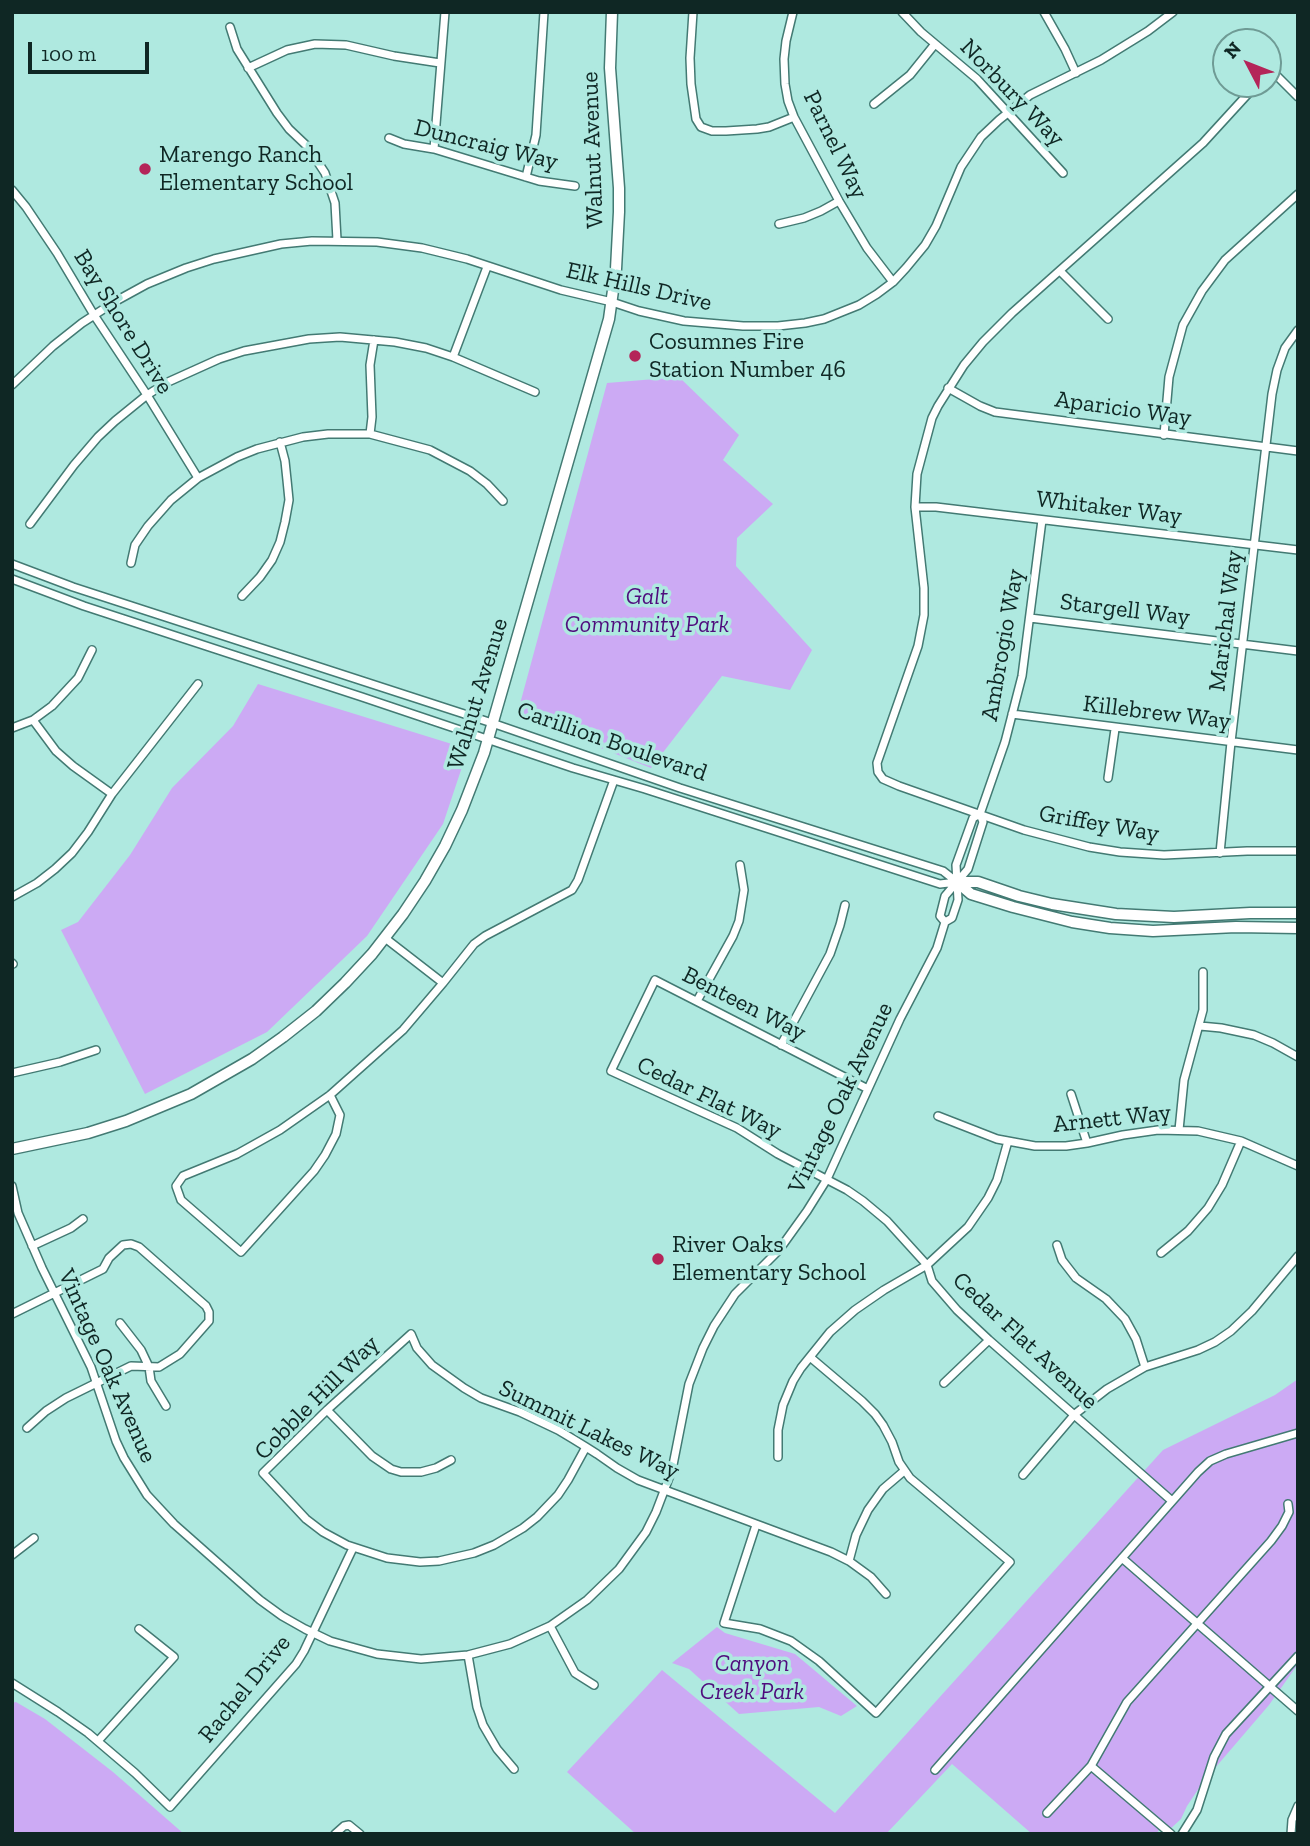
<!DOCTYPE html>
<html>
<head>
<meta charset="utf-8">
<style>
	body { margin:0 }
	#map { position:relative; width:1310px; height:1846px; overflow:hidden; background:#afe9e0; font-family:"Zilla Slab",serif }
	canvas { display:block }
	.frame { position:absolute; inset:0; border:14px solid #0f2724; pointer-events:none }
	.north { position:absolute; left:1212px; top:28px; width:70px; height:70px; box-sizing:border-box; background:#afe9e0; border:2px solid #6f9b95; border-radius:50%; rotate:312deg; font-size:19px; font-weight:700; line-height:28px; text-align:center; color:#0f2724 }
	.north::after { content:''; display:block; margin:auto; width:24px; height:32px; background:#b42559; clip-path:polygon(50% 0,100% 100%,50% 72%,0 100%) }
	.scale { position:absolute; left:28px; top:42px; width:121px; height:32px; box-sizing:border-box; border:4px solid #0f2724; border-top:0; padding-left:9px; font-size:21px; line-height:24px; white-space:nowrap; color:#0f2724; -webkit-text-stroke:5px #afe9e0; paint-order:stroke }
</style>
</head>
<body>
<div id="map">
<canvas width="1310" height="1846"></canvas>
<div class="frame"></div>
<div class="north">N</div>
<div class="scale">100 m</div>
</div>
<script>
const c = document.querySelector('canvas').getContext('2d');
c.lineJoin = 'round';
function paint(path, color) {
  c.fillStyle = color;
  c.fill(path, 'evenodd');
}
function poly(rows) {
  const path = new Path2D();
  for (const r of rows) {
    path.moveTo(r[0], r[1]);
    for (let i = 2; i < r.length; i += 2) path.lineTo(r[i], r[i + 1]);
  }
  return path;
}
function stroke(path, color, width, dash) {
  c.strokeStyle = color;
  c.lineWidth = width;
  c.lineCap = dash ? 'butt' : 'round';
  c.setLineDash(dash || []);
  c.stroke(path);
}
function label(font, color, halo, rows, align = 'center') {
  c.font = font + ' "Zilla Slab",serif';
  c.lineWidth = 7;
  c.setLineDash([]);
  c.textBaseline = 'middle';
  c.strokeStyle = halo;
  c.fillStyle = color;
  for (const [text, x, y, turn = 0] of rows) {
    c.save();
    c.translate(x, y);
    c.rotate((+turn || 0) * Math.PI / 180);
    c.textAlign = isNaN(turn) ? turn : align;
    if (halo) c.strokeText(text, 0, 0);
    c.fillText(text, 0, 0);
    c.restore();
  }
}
const green = poly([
	[679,377,739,435,723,460,773,504,737,538,736,566,812,650,790,690,722,676,651,768,517,715,607,383],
	[258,684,468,749,443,824,367,936,267,1032,145,1094,61,930,78,922,130,855,172,788,233,726],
	[1298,1379,1298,1664,1269,1705,1203,1782,1187,1806,1181,1819,1168,1831,1162,1826,1156,1834,1032,1834,952,1764,886,1834,636,1834,567,1772,662,1670,835,1813,1163,1450,1275,1395],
	[717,1627,725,1633,795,1654,857,1706,841,1716,819,1707,739,1714,689,1669,672,1663],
	[16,1702,45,1719,113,1772,184,1834,12,1834,12,1703]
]);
const street = poly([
	[693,12,690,58,691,84,696,119,701,127,712,131,726,131,757,129,769,127,794,117],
	[793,12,786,41,784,59,785,84,788,101,794,117,839,201,867,248,893,282],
	[902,12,921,32,977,79,1063,173],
	[1044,12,1065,49,1076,73],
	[230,27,237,49,277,113,289,129,308,147,325,173,335,203,337,240],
	[248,68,287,50,315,44,346,45,394,56,440,63],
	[1268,76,1272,74,1277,76,1298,97],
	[1257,84,1203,143,1012,313,983,342,964,365,938,406,932,418,917,474,915,507,924,588,924,615,918,646,877,763,878,772,883,779,899,786,1024,830,1089,847,1120,852,1164,855,1247,851,1298,851],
	[874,104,910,75,935,44],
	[389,138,404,144,434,149,539,181,575,186],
	[434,149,445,12],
	[526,177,536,135,544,12],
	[12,190,26,207,57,253,94,315,147,395,198,478],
	[779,224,804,218,821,211,839,201],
	[1060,271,1108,319],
	[453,357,487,267],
	[12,385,53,346,82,323,116,301,147,284,186,268,214,259,281,244,312,241,377,242,422,248,467,259,561,290,612,302,639,311,684,321,743,326,778,326,805,323,824,319,859,305,877,294,893,282,906,268,925,245,936,226,961,167,981,137,999,120,1030,95,1101,60,1148,31,1173,12],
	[948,388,980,406,995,412,1298,451],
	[370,434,372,417,370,365,374,340],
	[1164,435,1169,377,1183,325,1202,291,1225,260,1298,194],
	[915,507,936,507,1298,550],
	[30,524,74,465,98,437,115,421,147,395,168,382,219,359,244,351,309,339,340,337,395,342,426,348,453,357,535,392],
	[131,563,135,545,148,526,171,500,198,478,237,457,257,449,303,437,328,434,370,434,430,450,470,471,487,484,503,501],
	[12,564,73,587,492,723,680,788,943,871,957,882],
	[12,579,84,606,362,697,573,768,645,789,940,884,957,882],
	[242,596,260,577,272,560,280,542,285,522,289,500,287,480,285,461,280,442],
	[1030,618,1298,651],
	[1012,714,1298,750],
	[33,720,56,751,73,766,112,794],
	[12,728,33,720,52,706,78,678,92,650],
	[1108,778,1115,729],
	[1220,853,1231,742,1272,394,1277,370,1285,348,1298,330],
	[12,897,37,883,55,869,72,853,88,832,112,794,198,684],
	[945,922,940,916,945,896,968,869,983,822,980,814,1005,742,1022,676,1042,520],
	[12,963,13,964],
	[443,983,474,944,485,936,572,890,578,880,614,780],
	[697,1001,733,936,739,921,744,890,740,865],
	[1200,1026,1221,1028,1254,1035,1273,1043,1298,1057],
	[781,1045,830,954,840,925,845,905],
	[12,1073,60,1062,96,1050],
	[868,1089,655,980,611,1071,737,1128,778,1154,847,1190,863,1201,887,1221,927,1265,932,1281,957,1310,989,1340,1172,1501],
	[1071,1094,1087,1143],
	[330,1095,340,1115,336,1134,325,1155,314,1171,241,1252,181,1200,176,1186,183,1176,237,1154,280,1130,330,1095,403,1030,443,983,385,938],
	[938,1116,997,1139,1035,1146,1066,1146,1087,1143,1123,1135,1158,1130,1198,1131,1241,1141,1298,1166],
	[1179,1130,1184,1080,1203,1010,1203,972],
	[12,1186,18,1213,42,1268,91,1367,116,1441,124,1458,147,1495,174,1524,260,1600,282,1616,305,1629,330,1641,377,1654,421,1659,468,1655,510,1644,550,1626,587,1600,619,1569,646,1532,656,1512,672,1470,689,1384,703,1348,714,1326,735,1294,779,1250,807,1211,827,1179,900,1019,937,948,945,922,952,918,958,900,956,865,973,818,980,814],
	[1057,1245,1062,1260,1076,1278,1106,1299,1125,1319,1136,1339,1145,1367],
	[32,1246,71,1228,83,1219],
	[1161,1253,1188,1231,1208,1208,1222,1185,1241,1141],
	[12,1314,103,1269,109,1258,123,1245,131,1244,139,1247,206,1306,209,1312,209,1321,180,1354,159,1367,131,1366,66,1398,46,1411,27,1428],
	[120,1323,141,1350,149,1367,151,1381,166,1406],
	[944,1383,989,1340],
	[327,1410,372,1456,391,1469,401,1472,421,1472,436,1468,451,1460],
	[586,1447,568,1480,558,1495,537,1517,523,1528,494,1545,474,1553,439,1561,420,1562,387,1558,347,1545,323,1532,306,1519,263,1473,327,1410,411,1334,417,1348,432,1365,464,1388,481,1398,520,1412,558,1430,573,1439,586,1447,597,1454,617,1468,638,1480,831,1552,849,1561,871,1577,886,1594],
	[778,1457,778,1430,783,1405,793,1381,801,1368,830,1332,855,1310,884,1290,927,1265,968,1227,988,1198,997,1180,1008,1141],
	[1023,1475,1075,1414,1107,1389,1145,1367,1198,1350,1215,1342,1231,1331,1252,1311,1298,1256],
	[756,1525,724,1623,760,1629,791,1641,819,1661,876,1713,1010,1562,910,1478,899,1462,892,1442,883,1425,875,1414,862,1401,810,1357],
	[12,1555,34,1538],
	[1122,1558,1298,1711],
	[849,1561,856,1535,868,1510,883,1489,904,1471],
	[550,1626,575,1673,594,1685],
	[468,1655,477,1707,483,1725,497,1749,514,1769],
	[12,1683,58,1712,88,1733,135,1773,170,1807,296,1664,304,1651,353,1548],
	[98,1741,174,1657,139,1629],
	[1091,1766,1171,1834],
	[935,1770,1198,1472,1210,1461,1226,1454,1298,1433],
	[1047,1813,1091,1766,1127,1702,1271,1541,1282,1526,1289,1512,1288,1504],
	[335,1834,344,1826,349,1825,360,1834],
	[1182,1834,1197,1810,1214,1757,1226,1734,1298,1656],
	[1291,1834,1292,1820,1298,1806]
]);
const secondary = poly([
	[957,882,971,894,1013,907,1072,922,1110,928,1153,931,1236,927,1298,928],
	[957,882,978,882,1019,896,1052,904,1116,914,1174,917,1250,913,1298,913],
	[12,1149,88,1133,126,1121,191,1094,252,1059,283,1037,316,1011,345,983,372,954,403,914,425,881,445,846,462,810,484,753,609,319,616,269,619,212,619,188,610,68,612,12]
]);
const markers = [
	[145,169,7,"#b42559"],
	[635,356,7,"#b42559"],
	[658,1259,7,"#b42559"]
];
const streetNames = [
	["Norbury Way",1012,93,46],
	["Duncraig Way",486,145,14],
	["Parnel Way",835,145,64],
	["Walnut Avenue",593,150,-92],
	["Elk Hills Drive",639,287,13],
	["Bay Shore Drive",123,322,58],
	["Aparicio Way",1123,409,8],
	["Whitaker Way",1109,508,7],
	["Stargell Way",1125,610,7],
	["Marichal Way",1226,621,-83],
	["Ambrogio Way",1003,645,-80],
	["Walnut Avenue",478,694,-73],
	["Killebrew Way",1157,713,7],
	["Carillion Boulevard",612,742,19],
	["Griffey Way",1099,824,10],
	["Benteen Way",744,1004,27],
	["Cedar Flat Way",709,1098,26],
	["Vintage Oak Avenue",841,1098,-64],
	["Arnett Way",1112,1119,-6],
	["Cedar Flat Avenue",1025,1341,43],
	["Vintage Oak Avenue",107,1366,66],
	["Cobble Hill Way",317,1398,-45],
	["Summit Lakes Way",589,1430,26],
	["Rachel Drive",245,1689,-51]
];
const poiNames = [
	["Marengo Ranch",159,155],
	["Elementary School",159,183],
	["Cosumnes Fire",649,342],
	["Station Number 46",649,370],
	["River Oaks",672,1245],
	["Elementary School",672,1273]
];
const parkNames = [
	["Galt",647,597],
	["Community Park",647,625],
	["Canyon",752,1664],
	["Creek Park",752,1692]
];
paint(green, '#ccaaf4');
stroke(street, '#437a73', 10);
stroke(secondary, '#437a73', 13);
stroke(street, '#fff', 7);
stroke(secondary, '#fff', 10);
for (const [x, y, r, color] of markers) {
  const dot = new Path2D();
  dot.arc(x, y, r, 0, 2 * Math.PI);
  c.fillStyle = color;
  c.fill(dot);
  stroke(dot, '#afe9e0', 2.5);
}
label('24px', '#0f2724', '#afe9e0', streetNames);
label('24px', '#0f2724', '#afe9e0', poiNames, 'left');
label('italic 24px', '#4f0c7d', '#afe9e0', parkNames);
</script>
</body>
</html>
